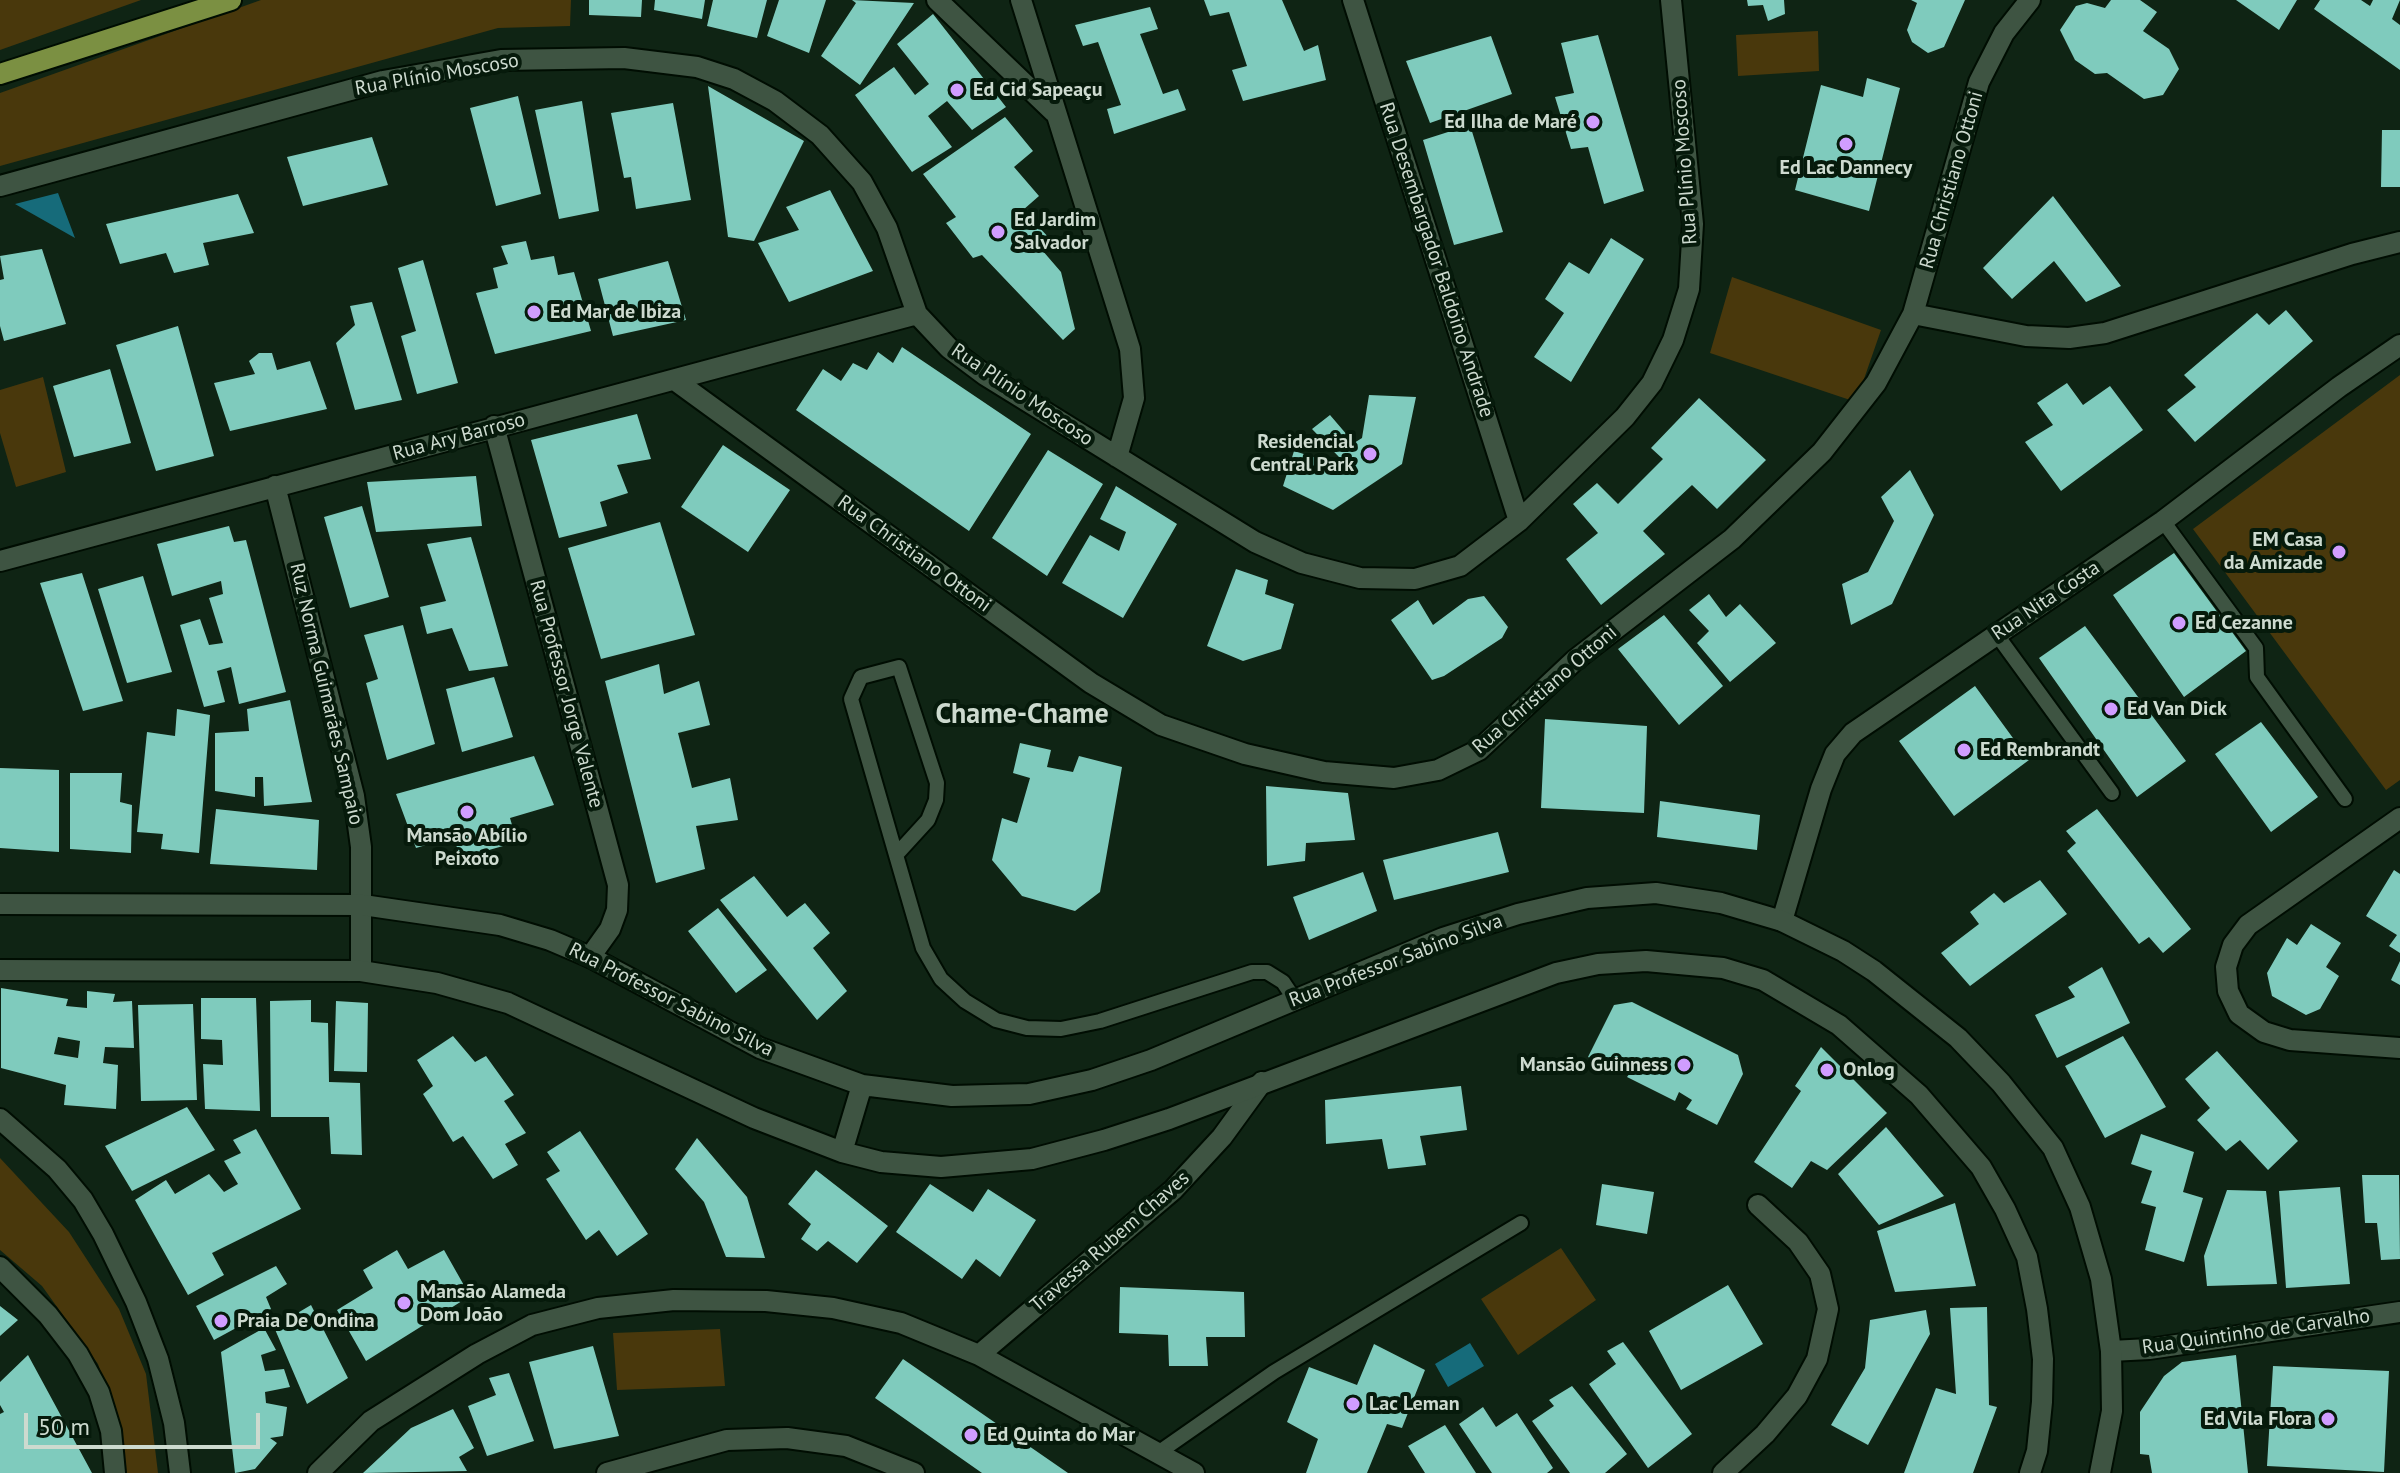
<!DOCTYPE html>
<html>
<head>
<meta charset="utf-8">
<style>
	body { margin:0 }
	#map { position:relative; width:2400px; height:1473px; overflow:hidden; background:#0f2414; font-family:"PT Sans",sans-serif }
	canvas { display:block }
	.scale { position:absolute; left:24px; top:1413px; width:236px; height:36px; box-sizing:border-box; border:4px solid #cddacf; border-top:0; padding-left:10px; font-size:24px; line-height:28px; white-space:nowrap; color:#cddacf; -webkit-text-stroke:6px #061a0b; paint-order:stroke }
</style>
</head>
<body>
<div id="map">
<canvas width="2400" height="1473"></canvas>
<div class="scale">50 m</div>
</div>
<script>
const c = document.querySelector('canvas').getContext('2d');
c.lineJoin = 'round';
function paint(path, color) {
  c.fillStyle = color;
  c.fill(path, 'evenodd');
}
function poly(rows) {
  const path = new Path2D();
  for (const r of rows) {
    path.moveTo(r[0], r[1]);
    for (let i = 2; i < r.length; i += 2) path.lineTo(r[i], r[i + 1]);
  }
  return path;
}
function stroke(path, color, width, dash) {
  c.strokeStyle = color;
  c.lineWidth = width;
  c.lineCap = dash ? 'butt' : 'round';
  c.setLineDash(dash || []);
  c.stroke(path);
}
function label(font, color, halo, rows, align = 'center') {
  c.font = font + ' "PT Sans",sans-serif';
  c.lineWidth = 8;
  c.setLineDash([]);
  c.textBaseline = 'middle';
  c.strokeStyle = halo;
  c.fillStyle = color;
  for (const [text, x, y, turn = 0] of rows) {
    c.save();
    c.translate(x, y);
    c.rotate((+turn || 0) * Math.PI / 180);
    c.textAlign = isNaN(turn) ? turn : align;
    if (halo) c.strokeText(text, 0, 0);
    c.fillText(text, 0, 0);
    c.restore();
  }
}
const green = poly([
	[0,0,141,0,0,50],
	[261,0,571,0,570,26,498,28,0,166,0,93],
	[1818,31,1819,71,1738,76,1736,35],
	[1732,277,1881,330,1856,402,1710,353],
	[2400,375,2400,780,2386,790,2193,529],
	[43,377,66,472,16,487,0,433,0,390],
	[0,1158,69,1232,119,1309,146,1374,158,1473,121,1473,118,1424,98,1364,42,1286,0,1250],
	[1561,1248,1596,1300,1518,1355,1481,1299],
	[720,1329,725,1386,617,1390,613,1333]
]);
const water = poly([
	[58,193,75,238,15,204],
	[1470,1343,1484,1366,1448,1387,1435,1364]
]);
const building = poly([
	[589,0,642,0,641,17,589,15],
	[655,0,705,0,702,19,654,10],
	[713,0,767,0,757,38,707,26],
	[779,0,826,0,809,53,767,36],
	[852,0,914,3,860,85,821,56,856,3],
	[1204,0,1282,0,1304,51,1318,45,1326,80,1243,101,1232,70,1247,66,1229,12,1210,16],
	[1747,0,1784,0,1785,14,1768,21,1763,5,1748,6],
	[1911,0,1965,0,1944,47,1928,53,1912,42,1907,30,1917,3],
	[2111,0,2140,0,2157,12,2143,31,2169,49,2179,69,2163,95,2144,99,2107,73,2095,74,2075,60,2060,30,2076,6,2087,3,2105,8],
	[2236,0,2297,0,2279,30],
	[2320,0,2361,0,2370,6,2373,0,2400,0,2392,19,2400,25,2400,70,2314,9],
	[1150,7,1158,29,1140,34,1163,94,1178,89,1186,110,1114,134,1107,109,1121,105,1098,42,1083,46,1075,25],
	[933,14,1006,107,972,130,947,101,928,116,952,147,912,172,855,95,894,67,915,95,929,84,897,44],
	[1598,35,1644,191,1604,204,1588,147,1571,149,1555,97,1574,93,1561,43],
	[1491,36,1512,94,1430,123,1406,61],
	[1867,78,1900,88,1869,211,1795,190,1821,85,1863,97],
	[708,86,804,141,754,241,728,237],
	[518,96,541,194,496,206,470,108],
	[582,101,599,211,559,219,535,110],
	[673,103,691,200,636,209,631,177,624,178,611,113],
	[1005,117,1033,151,1014,167,1039,196,1023,210,1051,240,1042,250,1061,272,1075,329,1063,340,982,255,973,258,946,223,956,217,923,174],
	[1470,125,1503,232,1454,245,1423,140],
	[2382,130,2400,130,2400,187,2381,187],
	[372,137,388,185,303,206,287,157],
	[830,190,873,271,789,302,758,243,799,230,786,207],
	[238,194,254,233,203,243,209,265,174,273,166,253,120,264,106,224],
	[2053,196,2121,286,2086,302,2054,261,2012,299,1983,268],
	[1611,238,1644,259,1571,382,1534,357,1564,313,1545,299,1569,262,1589,274],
	[526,241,531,260,554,256,558,275,574,272,591,331,495,354,476,293,498,288,493,268,508,264,501,246],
	[42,249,66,324,4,341,0,326,0,280,4,279,0,256],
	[423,260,458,383,417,394,401,336,416,331,398,268],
	[668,261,686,320,613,336,598,279],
	[372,302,402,400,355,410,336,343,355,325,350,306],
	[2286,310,2313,341,2195,442,2167,410,2196,387,2184,375,2257,313,2269,325],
	[178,326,214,456,156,471,116,345],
	[902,347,1031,434,969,531,796,410,823,369,841,381,853,363,867,370,878,352,893,363],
	[259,353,272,353,277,370,310,361,327,409,230,431,214,383,255,374,249,361],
	[110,369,131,443,74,457,53,386],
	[2067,383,2083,405,2110,386,2143,430,2061,491,2025,442,2053,425,2037,403],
	[1369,395,1416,397,1402,464,1333,510,1283,486,1294,451,1333,463,1339,457,1312,429,1330,415,1354,443,1362,438],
	[1699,398,1766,460,1717,509,1692,485,1643,531,1665,554,1601,605,1566,559,1598,533,1573,504,1597,483,1618,504,1663,459,1651,448],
	[637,414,651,459,617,465,628,493,600,502,607,526,559,538,531,440],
	[723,445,790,490,748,552,681,507],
	[1048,450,1103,484,1047,576,992,538],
	[1910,470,1934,515,1892,604,1851,625,1842,584,1868,572,1894,521,1881,497],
	[476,476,482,526,376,532,367,482],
	[1116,486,1177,524,1123,618,1062,583,1090,535,1119,551,1126,532,1100,519],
	[362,506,389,597,350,608,324,517],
	[660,522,695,635,601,659,568,548],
	[229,526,234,542,246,540,286,692,239,704,231,667,217,671,225,702,204,707,180,625,200,619,209,645,223,643,209,598,223,594,221,581,172,596,157,544],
	[471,537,508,666,469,671,452,628,427,634,420,607,446,601,427,544],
	[2174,553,2246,651,2184,697,2113,595],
	[1236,569,1268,580,1265,594,1294,604,1281,649,1243,661,1207,646],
	[82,573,123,701,83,711,40,583],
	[143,576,172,672,127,683,98,589],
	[1709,594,1726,617,1740,604,1776,643,1730,682,1697,643,1709,631,1689,610],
	[1484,596,1508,627,1502,638,1444,676,1432,680,1391,620,1418,600,1433,625,1468,599],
	[1664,615,1723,686,1679,725,1618,649],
	[403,625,435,744,387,760,366,683,378,679,364,635],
	[2085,626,2186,761,2137,797,2039,658],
	[659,664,664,694,699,681,710,725,678,733,692,788,730,778,738,820,696,826,705,869,656,883,605,681],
	[494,677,513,737,462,752,446,689],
	[1975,686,2029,760,1954,816,1899,741],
	[290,700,312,802,264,806,263,777,255,777,255,797,215,791,215,733,249,731,247,709],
	[177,709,210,715,199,853,161,849,163,834,137,832,147,732,175,736],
	[1545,719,1647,726,1644,813,1541,808],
	[2261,722,2318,797,2271,832,2215,754],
	[1020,743,1051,750,1047,767,1073,772,1079,756,1122,767,1100,892,1075,911,1022,896,992,860,1002,818,1017,823,1030,778,1013,773],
	[534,756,554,805,510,818,517,842,461,858,453,837,416,848,396,794],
	[0,768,59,770,59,852,0,848],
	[70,773,122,773,120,802,132,805,131,853,70,849],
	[1266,786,1348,793,1355,840,1306,843,1305,861,1267,866],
	[1660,801,1760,815,1757,850,1657,837],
	[216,809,319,820,317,870,210,864],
	[2097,809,2191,929,2163,953,2149,937,2139,944,2067,851,2076,843,2066,831],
	[1498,832,1509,872,1394,900,1383,860],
	[2394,870,2400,874,2400,953,2389,946,2397,935,2366,916],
	[1363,872,1377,911,1309,940,1293,897],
	[754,876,787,917,805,903,830,933,813,948,847,991,817,1020,720,900],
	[2040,880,2067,914,1970,986,1941,953,1979,924,1970,912,1994,893,2004,903],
	[718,908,767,970,736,993,688,931],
	[2311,924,2341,943,2326,967,2339,976,2320,1009,2306,1015,2272,996,2267,973,2287,938,2297,945],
	[2400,961,2400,985,2391,980],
	[2102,967,2130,1023,2057,1058,2035,1015,2075,997,2068,987],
	[1,988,68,999,66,1006,87,1008,87,991,115,994,113,1002,132,1001,134,1048,105,1047,103,1063,118,1065,116,1109,64,1105,66,1085,1,1068],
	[58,1037,80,1041,78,1058,54,1054],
	[201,998,256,998,260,1111,205,1109,203,1064,223,1065,222,1040,201,1039],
	[311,1000,311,1022,328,1023,329,1082,360,1083,362,1155,331,1154,329,1117,271,1117,270,1001],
	[336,1001,368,1003,367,1072,334,1071],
	[1632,1002,1738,1055,1743,1074,1717,1125,1686,1109,1692,1100,1679,1092,1675,1101,1627,1077,1633,1069,1621,1062,1617,1070,1588,1057,1614,1005],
	[193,1004,197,1100,141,1101,138,1005],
	[453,1036,475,1062,486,1056,514,1095,504,1101,526,1133,505,1144,518,1165,493,1179,463,1136,453,1142,423,1094,433,1086,417,1060],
	[2123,1036,2166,1107,2105,1138,2065,1066],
	[1821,1047,1887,1113,1827,1170,1811,1161,1792,1188,1754,1162,1801,1091,1795,1086],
	[2217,1051,2298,1141,2268,1170,2240,1140,2226,1151,2197,1120,2210,1108,2185,1079],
	[1461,1086,1467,1130,1420,1136,1426,1165,1388,1169,1382,1139,1326,1144,1325,1100],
	[187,1107,215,1150,132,1191,105,1146],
	[1886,1127,1944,1196,1879,1225,1838,1174],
	[256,1129,301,1209,212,1253,224,1275,188,1295,135,1200,166,1180,175,1194,209,1174,224,1192,238,1184,224,1161,241,1153,233,1140],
	[580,1131,648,1234,617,1256,599,1230,586,1240,546,1179,560,1171,547,1152],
	[2141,1134,2194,1152,2183,1192,2203,1198,2184,1262,2145,1250,2156,1207,2141,1203,2152,1171,2131,1164],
	[697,1138,747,1197,765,1258,726,1257,704,1202,675,1169],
	[816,1170,888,1226,857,1263,828,1241,817,1251,801,1239,811,1224,788,1204],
	[2362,1175,2399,1175,2400,1259,2381,1260,2377,1223,2365,1223],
	[930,1184,973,1212,988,1189,1036,1220,1000,1277,976,1259,962,1279,896,1232],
	[1602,1184,1654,1192,1647,1234,1596,1225],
	[2340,1187,2350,1284,2286,1288,2279,1191],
	[2227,1190,2266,1191,2277,1284,2207,1286,2204,1256],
	[1955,1203,1976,1286,1895,1292,1877,1231],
	[397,1250,408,1269,444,1250,470,1296,366,1361,337,1310,373,1288,363,1270],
	[276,1266,287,1284,266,1297,271,1309,214,1340,196,1306],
	[1728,1285,1763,1344,1681,1390,1649,1331],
	[1120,1287,1244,1292,1245,1337,1206,1337,1208,1366,1169,1366,1168,1335,1119,1333],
	[311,1305,348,1378,307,1404,274,1327],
	[0,1306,18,1320,0,1336],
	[1987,1307,1989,1405,1997,1407,1973,1473,1904,1473,1936,1388,1956,1394,1950,1308],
	[1926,1310,1930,1334,1868,1445,1831,1425,1865,1368,1870,1320],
	[264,1328,276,1350,261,1355,265,1371,284,1369,290,1387,265,1392,266,1403,287,1407,283,1436,270,1438,277,1443,255,1469,235,1473,221,1352],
	[1623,1342,1692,1434,1648,1468,1589,1384,1616,1364,1607,1351],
	[1374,1344,1425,1370,1402,1428,1387,1424,1367,1473,1306,1473,1318,1439,1287,1422,1309,1367,1357,1385],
	[593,1346,619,1436,554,1449,529,1362],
	[28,1355,92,1473,0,1473,0,1414,4,1412,0,1405,0,1382],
	[2236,1355,2248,1473,2152,1473,2149,1455,2140,1454,2140,1412,2164,1376,2182,1362],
	[903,1359,1068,1473,982,1473,875,1398],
	[2273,1366,2389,1371,2384,1472,2267,1466],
	[509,1373,534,1441,487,1456,468,1406,496,1395,489,1378],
	[1572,1386,1627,1454,1605,1473,1570,1473,1532,1421,1554,1406,1549,1400],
	[1483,1407,1496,1427,1517,1413,1553,1468,1547,1473,1492,1473,1459,1424],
	[453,1409,474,1448,459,1457,467,1471,363,1473,411,1428],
	[1445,1425,1476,1473,1425,1473,1408,1446]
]);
const service = poly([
	[2163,521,2256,648,2257,677,2345,799],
	[1997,635,2112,793],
	[896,855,928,820,936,800,937,783,899,667,861,677,851,699,896,855,923,948,941,979,965,1001,996,1020,1027,1028,1061,1029,1100,1021,1252,972,1267,972,1283,982,1295,1000],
	[1158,1453,1274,1372,1521,1223]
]);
const minor = poly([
	[937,0,1054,112],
	[1021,0,1130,349,1134,398,1117,457],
	[1353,0,1519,521],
	[0,186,383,81,501,60,624,58,697,67,734,79,775,101,820,135,862,182,887,228,917,314,949,348,985,375,1255,542,1302,563,1360,578,1415,579,1460,566,1519,521,1625,417,1652,383,1673,340,1689,289,1693,224,1671,0],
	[1913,314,2026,336,2069,338,2105,333,2352,254,2400,242],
	[676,381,1091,683,1161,725,1245,754,1324,772,1394,778,1438,770,1479,750,1575,660,1732,539,1822,452,1876,383,1913,314,1979,82,2004,33,2030,0],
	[494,426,618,885,617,910,610,929,590,957],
	[275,486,354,796,361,847,361,971],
	[0,561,917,314],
	[2400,818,2248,925,2233,945,2226,967,2228,991,2239,1014,2264,1032,2290,1040,2400,1048],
	[1782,921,1821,789,1835,754,1853,733,2163,521,2339,387,2400,345],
	[0,1267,48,1315,78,1354,99,1392,111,1431,115,1473],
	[2111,1351,2149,1349,2400,1312],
	[979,1355,1173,1190,1222,1137,1262,1082],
	[318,1473,371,1421,477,1354,532,1325,598,1308,674,1300,766,1301,833,1308,901,1323,979,1355,1194,1473],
	[607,1473,727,1440,787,1438,846,1446,914,1473],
	[1723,1473,1765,1434,1797,1396,1817,1359,1828,1309,1820,1274,1798,1242,1758,1205]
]);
const tertiary = poly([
	[0,1119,57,1169,83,1200,103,1234,136,1302,158,1359,174,1423,180,1473]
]);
const secondary = poly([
	[0,904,363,905,500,925,550,940,590,957,760,1048,862,1085,952,1096,1029,1094,1092,1080,1151,1060,1443,938,1518,914,1587,898,1656,893,1721,903,1782,921,1843,951,1874,971,1958,1038,2001,1083,2053,1148,2080,1207,2101,1279,2111,1351,2112,1411,2100,1473],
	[0,970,361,971,437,983,508,1003,754,1118,842,1152,881,1162,941,1167,1032,1159,1104,1140,1169,1119,1556,973,1598,964,1646,961,1723,968,1763,980,1839,1025,1919,1095,1981,1167,2005,1209,2027,1257,2037,1309,2043,1359,2042,1402,2037,1451,2030,1473],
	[842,1152,862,1085]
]);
const primary = poly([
	[0,74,231,0]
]);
const markers = [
	[957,90,8,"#d09dff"],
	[1593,122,8,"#d09dff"],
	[1846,144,8,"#d09dff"],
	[998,232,8,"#d09dff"],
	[534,312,8,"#d09dff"],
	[1370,454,8,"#d09dff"],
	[2339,552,8,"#d09dff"],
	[2179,623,8,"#d09dff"],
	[2111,709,8,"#d09dff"],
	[1964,750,8,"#d09dff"],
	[467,812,8,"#d09dff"],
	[1684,1065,8,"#d09dff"],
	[1827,1070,8,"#d09dff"],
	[404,1303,8,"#d09dff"],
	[221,1321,8,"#d09dff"],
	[1353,1404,8,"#d09dff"],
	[2328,1419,8,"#d09dff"],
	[971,1435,8,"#d09dff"]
];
const streetNames = [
	["Rua Plínio Moscoso",437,75,-10],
	["Rua Plínio Moscoso",1685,162,-94],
	["Rua Christiano Ottoni",1952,180,-74],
	["Rua Desembargador Baldoino Andrade",1436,260,72],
	["Rua Plínio Moscoso",1022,395,34],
	["Rua Ary Barroso",459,437,-15],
	["Rua Christiano Ottoni",914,554,36],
	["Rua Nita Costa",2046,601,-34],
	["Rua Christiano Ottoni",1545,690,-41],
	["Ruz Norma Guimarães Sampaio",326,694,77],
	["Rua Professor Jorge Valente",566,694,75],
	["Rua Professor Sabino Silva",1396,961,-21],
	["Rua Professor Sabino Silva",671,1000,27],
	["Travessa Rubem Chaves",1110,1242,-41],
	["Rua Quintinho de Carvalho",2256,1332,-8]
];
const poiNames = [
	["Ed Cid Sapeaçu",973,90],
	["Ed Ilha de Maré",1577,122,"right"],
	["Ed Lac Dannecy",1846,168,"center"],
	["Ed Jardim",1014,220],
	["Salvador",1014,243],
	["Ed Mar de Ibiza",550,312],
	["Residencial",1354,442,"right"],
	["Central Park",1354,465,"right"],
	["EM Casa",2323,540,"right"],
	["da Amizade",2323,563,"right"],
	["Ed Cezanne",2195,623],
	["Ed Van Dick",2127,709],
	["Ed Rembrandt",1980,750],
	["Mansão Abílio",467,836,"center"],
	["Peixoto",467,859,"center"],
	["Mansão Guinness",1668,1065,"right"],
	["Onlog",1843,1070],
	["Mansão Alameda",420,1292],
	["Dom João",420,1315],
	["Praia De Ondina",237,1321],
	["Lac Leman",1369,1404],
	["Ed Vila Flora",2312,1419,"right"],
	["Ed Quinta do Mar",987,1435]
];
const districtNames = [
	["Chame-Chame",1022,715]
];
paint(green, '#49380c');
paint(water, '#166b7a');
paint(building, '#7fcbbd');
stroke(service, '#000d02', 18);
stroke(minor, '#000d02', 24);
stroke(tertiary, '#000d02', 24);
stroke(secondary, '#000d02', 24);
stroke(primary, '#000d02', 24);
stroke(service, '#3e5442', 14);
stroke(minor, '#3e5442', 20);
stroke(tertiary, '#3e5442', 20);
stroke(secondary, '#3e5442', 20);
stroke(primary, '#7b9042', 20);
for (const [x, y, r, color] of markers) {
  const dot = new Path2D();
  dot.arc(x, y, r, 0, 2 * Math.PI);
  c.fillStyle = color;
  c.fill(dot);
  stroke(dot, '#061a0b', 3);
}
label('20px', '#cddacf', '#061a0b', streetNames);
label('bold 20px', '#cddacf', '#061a0b', poiNames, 'left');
label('bold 28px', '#cddacf', '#061a0b', districtNames);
</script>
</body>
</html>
